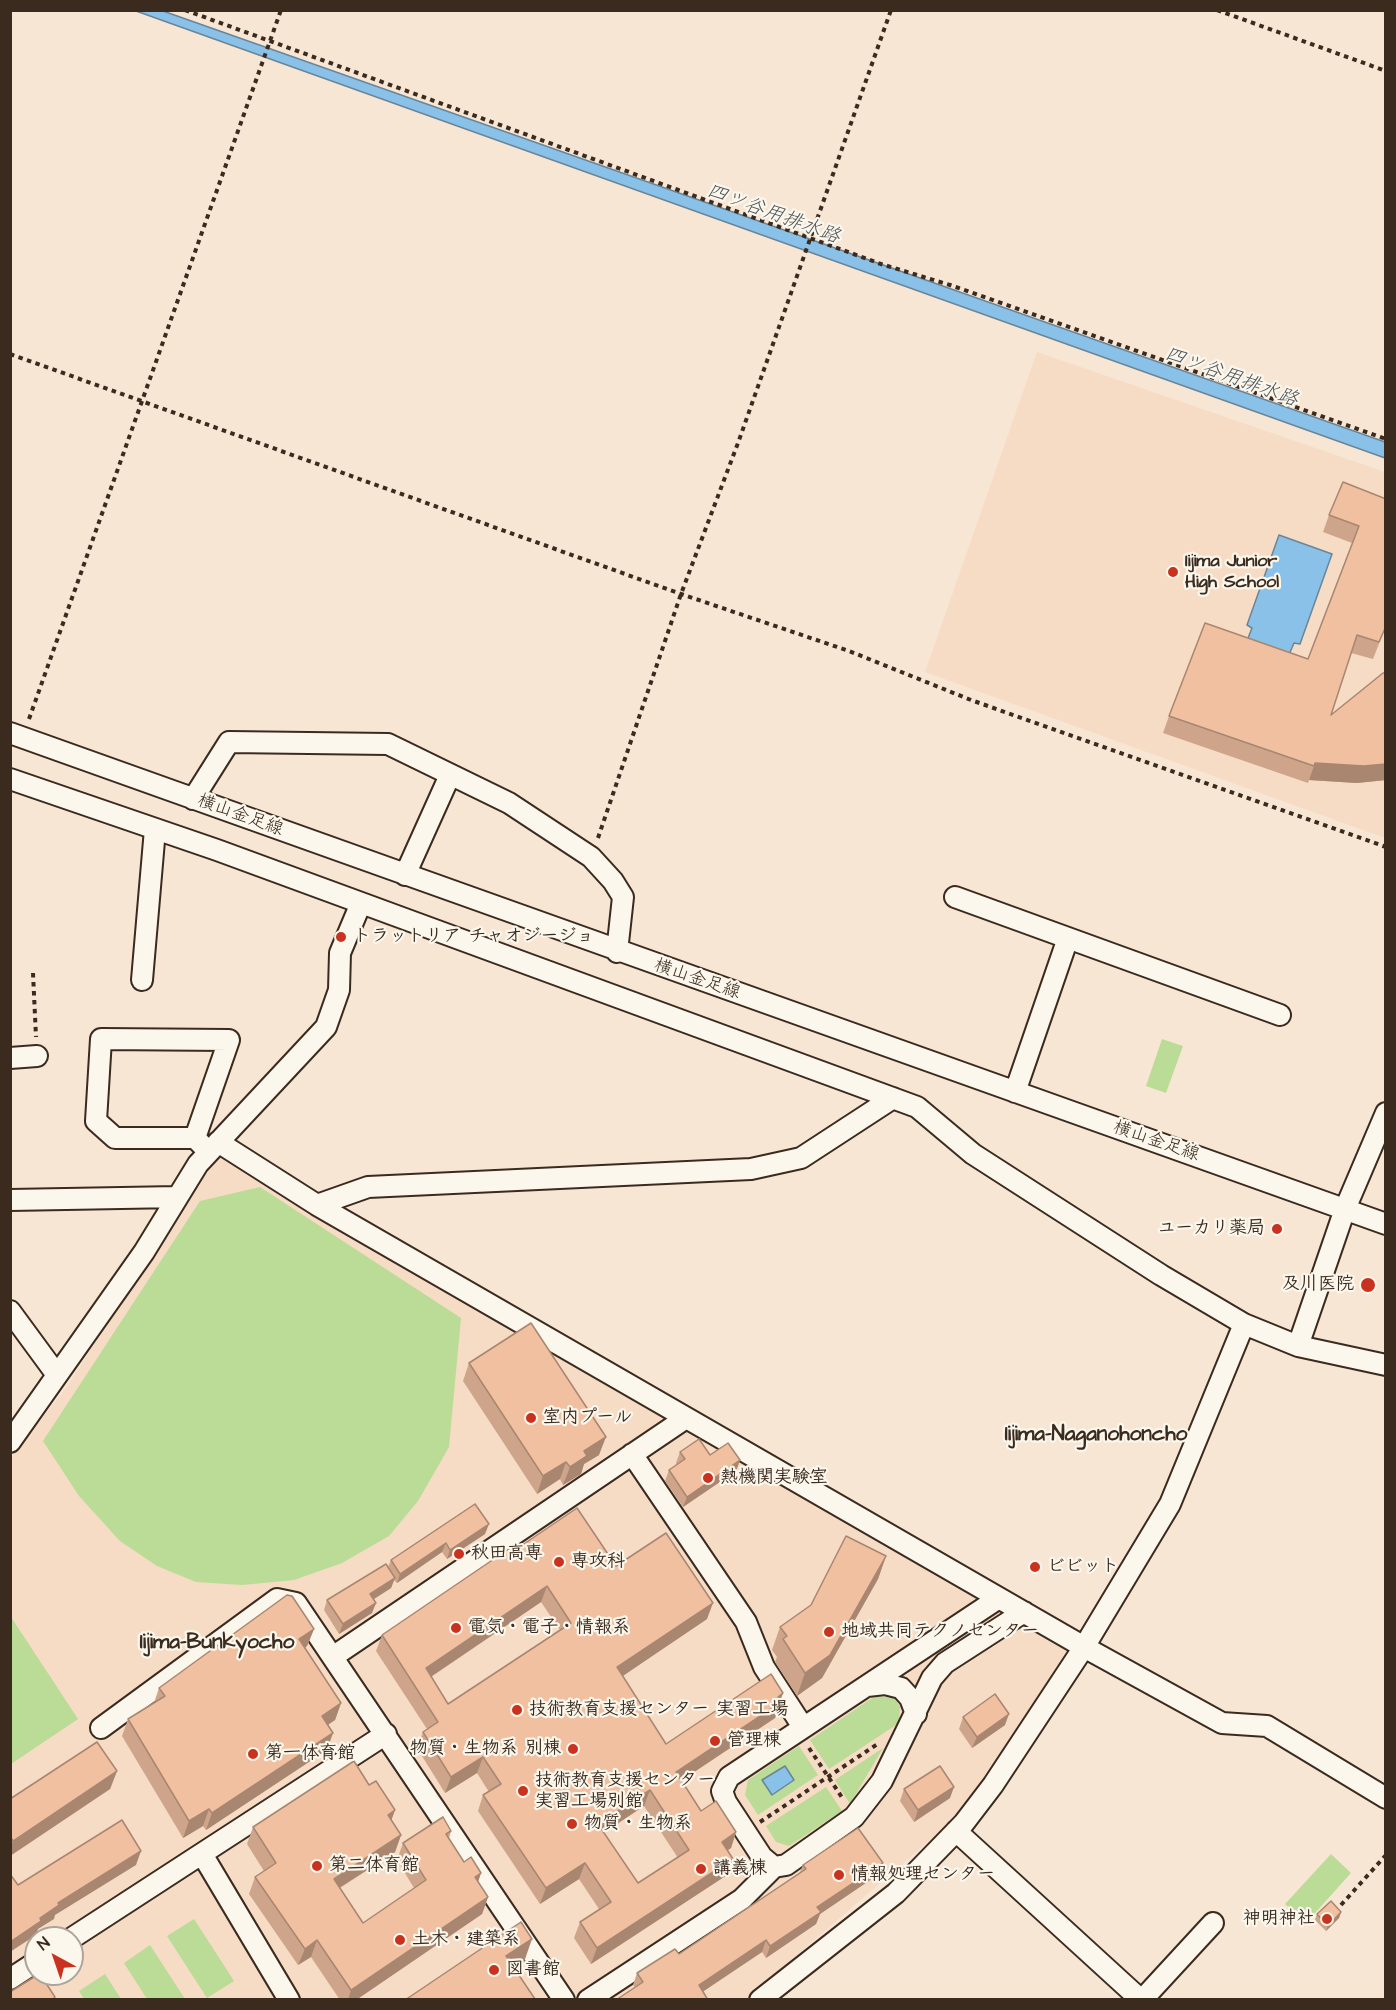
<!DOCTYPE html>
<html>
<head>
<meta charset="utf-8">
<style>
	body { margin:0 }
	#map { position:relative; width:1396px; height:2010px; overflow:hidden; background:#f8e6d5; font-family:"Architects Daughter",sans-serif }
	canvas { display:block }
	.frame { position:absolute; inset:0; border:12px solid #3b2a1e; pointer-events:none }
	.north { position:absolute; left:24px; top:1926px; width:60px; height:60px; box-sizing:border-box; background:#fbf7ec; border:2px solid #aea59a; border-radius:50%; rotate:320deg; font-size:16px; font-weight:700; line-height:24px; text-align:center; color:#3b2a1e }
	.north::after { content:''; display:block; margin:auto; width:21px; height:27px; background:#c8321e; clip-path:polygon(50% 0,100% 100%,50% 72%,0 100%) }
</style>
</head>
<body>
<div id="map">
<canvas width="1396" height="2010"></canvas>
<div class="frame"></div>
<div class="north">N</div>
</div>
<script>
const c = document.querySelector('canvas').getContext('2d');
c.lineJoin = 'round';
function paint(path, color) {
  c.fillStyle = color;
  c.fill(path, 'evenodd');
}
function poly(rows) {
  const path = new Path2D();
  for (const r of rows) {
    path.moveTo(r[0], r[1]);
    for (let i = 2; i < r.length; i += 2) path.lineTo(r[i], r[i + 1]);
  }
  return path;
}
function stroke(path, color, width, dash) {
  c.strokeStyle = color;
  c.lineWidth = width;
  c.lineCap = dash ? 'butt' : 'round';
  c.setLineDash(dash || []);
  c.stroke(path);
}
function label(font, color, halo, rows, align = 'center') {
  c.font = font + ' "Architects Daughter","Klee One",sans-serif';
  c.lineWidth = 4.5;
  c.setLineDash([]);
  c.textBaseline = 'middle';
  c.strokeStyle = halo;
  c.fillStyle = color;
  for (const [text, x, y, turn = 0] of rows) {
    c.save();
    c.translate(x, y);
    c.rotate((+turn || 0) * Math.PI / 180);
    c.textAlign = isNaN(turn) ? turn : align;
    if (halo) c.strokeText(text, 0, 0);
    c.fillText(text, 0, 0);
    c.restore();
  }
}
const built = poly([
	[1037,352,1385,472,1385,838,925,672],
	[219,1155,548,1351,1075,1648,952,1821,746,1999,11,1999,10,1459,65,1389],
	[36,1938,72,1938,72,1974,36,1974]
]);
const green = poly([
	[1162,1039,1183,1046,1166,1093,1146,1086],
	[260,1187,461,1318,449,1447,418,1501,389,1536,342,1563,294,1580,242,1585,196,1582,157,1566,120,1541,79,1496,43,1441,200,1201],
	[11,1617,78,1719,11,1764,10,1763],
	[875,1696,894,1698,900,1706,899,1723,829,1769,810,1740],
	[799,1746,818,1775,758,1815,745,1795,748,1780],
	[883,1748,850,1804,835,1780],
	[826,1787,842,1811,789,1846,776,1842,766,1826],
	[1331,1854,1351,1873,1306,1923,1285,1904],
	[194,1919,234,1981,207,1998,167,1936],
	[150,1945,185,1999,147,1999,124,1963],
	[105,1974,121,1999,84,1999,79,1991]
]);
const water = poly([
	[136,11,163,11,1385,442,1385,458,136,11],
	[1279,535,1332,554,1300,644,1294,643,1285,664,1244,648,1252,628,1247,625,1279,535],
	[785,1766,794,1780,772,1795,762,1780,785,1766]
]);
const path = poly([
	[185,10,881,264,950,285,1386,439],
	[1217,10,1386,71],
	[10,354,681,594,849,651,971,700,1386,847],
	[29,719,281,10],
	[598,838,681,594,738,443,891,10],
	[33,973,36,1037],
	[809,1748,843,1799],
	[760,1822,879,1743],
	[1341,1905,1386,1855]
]);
const minor = poly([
	[10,733,1386,1224],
	[10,779,217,850,917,1107,973,1154,1161,1275,1244,1324,1298,1346,1386,1365],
	[193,799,229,742,388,744,509,803,591,857,613,881,623,897,617,952],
	[405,875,450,775],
	[955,897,1280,1015],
	[142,980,155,829],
	[10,1058,37,1056],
	[1015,1092,1068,938],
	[195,1138,115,1138,96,1121,101,1039,229,1040,195,1138,209,1152],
	[218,1142,317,1205,1084,1647,1222,1723,1267,1726,1386,1798],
	[10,1200,177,1197],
	[317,1205,368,1187,751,1169,801,1158,893,1098],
	[10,1311,57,1375],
	[1298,1346,1345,1209,1386,1113],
	[10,1442,144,1252,198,1164,326,1027,339,990,340,953,361,903],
	[632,1454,746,1622,764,1667,803,1727],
	[999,1598,729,1777,722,1791,726,1802,762,1857,774,1867,786,1865,854,1817,882,1781,932,1678,945,1663,1024,1612],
	[334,1656,686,1418],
	[867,1686,885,1684,901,1688,910,1698,916,1714],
	[101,1728,277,1599,296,1603,564,2000],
	[956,1831,1141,2000],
	[202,1854,289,2000],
	[72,1938,386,1734],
	[10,1979,36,1962],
	[588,2000,742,1899,774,1867],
	[760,2000,896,1893,964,1823,993,1785,1084,1647,1170,1504,1244,1324],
	[1142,2000,1213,1923]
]);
const wall = poly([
	[1386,499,1386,626,1373,659,1351,653,1331,715,1386,673,1386,780,1357,783,1309,780,1308,783,1163,733,1169,716,1308,659,1352,543,1323,532,1329,515],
	[469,1363,599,1455,584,1464,581,1474,563,1485,560,1479,537,1494,463,1381],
	[680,1452,710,1455,740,1460,736,1471,683,1507,665,1481,669,1470,677,1465,676,1463],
	[475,1504,485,1534,447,1559,442,1552,397,1583,394,1580,391,1588,374,1599,372,1613,339,1634,324,1610,327,1600,388,1567,391,1560],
	[515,1550,616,1566,707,1619,622,1676,666,1744,783,1693,775,1718,681,1781,701,1811,736,1832,731,1848,728,1850,727,1875,591,1964,574,1938,580,1922,599,1909,579,1879,540,1904,478,1811,483,1795,489,1792,477,1773,445,1793,417,1748,423,1732,427,1729,376,1651,382,1635],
	[541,1602,560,1630,448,1704,431,1677],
	[644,1806,678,1858,638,1883,604,1833],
	[886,1556,878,1579,822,1678,797,1696,775,1662,777,1657,772,1650,780,1627],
	[314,1629,307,1646,305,1648,341,1703,335,1720,328,1725,327,1750,206,1830,203,1826,183,1838,122,1736,128,1719,154,1703,159,1688],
	[963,1717,1005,1725,972,1748,959,1729],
	[117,1771,110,1789,10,1856,10,1799],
	[369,1785,395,1810,391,1820,401,1835,395,1852,340,1888,363,1923,414,1888,397,1860,403,1843,451,1831,449,1838,464,1862,481,1873,478,1882,488,1897,482,1914,356,2000,340,2000,311,1957,298,1965,249,1894,255,1877,264,1871,247,1844,253,1827],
	[904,1789,950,1798,914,1822,900,1801],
	[883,1863,879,1874,820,1914,816,1924,766,1958,762,1952,703,1991,635,1987,633,1985,637,1973,679,1954,800,1872,803,1865],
	[1341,1912,1339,1918,1326,1931,1315,1920,1317,1914]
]);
const shadedWall = poly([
	[1315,763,1386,764,1386,780,1357,783,1309,780],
	[606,1437,599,1455,584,1464,581,1474,563,1485,570,1467,584,1451],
	[740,1460,736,1471,683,1507,687,1497],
	[566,1462,560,1479,537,1494,543,1476],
	[489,1524,485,1534,447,1559,450,1550],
	[446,1543,442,1552,397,1583,400,1574],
	[886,1556,878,1579,822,1678,797,1696,805,1673],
	[395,1578,391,1588,366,1604,370,1594],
	[547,1586,541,1602,420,1684,426,1668],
	[376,1603,372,1613,339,1634,343,1624],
	[713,1603,707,1619,611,1684,617,1667],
	[314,1629,307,1646,293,1656,299,1639],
	[783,1693,779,1703,781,1702,775,1718,670,1788,676,1772],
	[341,1703,335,1720,315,1733,322,1716],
	[1009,1714,1005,1725,972,1748,977,1737],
	[333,1733,327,1750,206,1830,212,1813],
	[483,1757,477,1773,445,1793,451,1777],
	[117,1771,110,1789,10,1856,10,1849,13,1841],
	[954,1787,950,1798,914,1822,918,1810],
	[650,1790,644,1806,592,1840,598,1824],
	[209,1809,203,1826,183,1838,189,1821],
	[395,1810,389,1827,388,1815],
	[736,1832,731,1848,716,1858,722,1842],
	[401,1835,395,1852,328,1895,334,1879],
	[141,1851,136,1865,55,1915,54,1919,38,1929,36,1935,10,1952,10,1942,58,1903],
	[733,1859,727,1875,591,1964,597,1948],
	[585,1863,579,1879,540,1904,546,1888],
	[883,1863,879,1874,820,1914,816,1924,766,1958,770,1946,817,1907],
	[481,1873,475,1890,475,1877],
	[488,1897,482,1914,356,2000,348,2000,351,1990],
	[1341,1912,1339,1918,1326,1931,1328,1926],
	[532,1939,524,1962,498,1979,506,1956],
	[317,1940,311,1957,298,1965,305,1949],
	[766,1940,762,1952,695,1997,699,1985]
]);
const building = poly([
	[1343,482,1386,499,1386,626,1379,642,1357,635,1331,715,1383,673,1386,673,1386,764,1364,766,1315,763,1314,766,1169,716,1205,623,1308,659,1359,526,1329,515,1343,482],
	[531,1323,606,1437,584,1451,587,1456,570,1467,566,1462,543,1476,469,1363,531,1323],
	[699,1439,710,1455,728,1443,740,1460,687,1497,669,1470,685,1459,680,1452,699,1439],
	[475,1504,489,1524,450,1550,446,1543,400,1574,391,1560,475,1504],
	[577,1508,616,1566,666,1533,713,1603,617,1667,666,1744,771,1674,783,1693,778,1697,781,1702,676,1772,701,1811,716,1801,736,1832,722,1842,733,1859,597,1948,580,1922,611,1902,585,1863,546,1888,483,1795,501,1784,483,1757,451,1777,423,1732,438,1722,382,1635,513,1546,515,1550,577,1508],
	[547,1586,571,1623,448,1704,426,1668,547,1586],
	[650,1790,689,1850,638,1883,598,1824,650,1790],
	[846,1536,886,1556,830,1655,805,1673,783,1639,787,1636,780,1627,811,1605,846,1536],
	[386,1564,395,1578,370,1594,376,1603,343,1624,327,1600,386,1564],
	[287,1595,292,1596,314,1629,299,1639,341,1703,322,1716,333,1733,212,1813,209,1809,189,1821,128,1719,165,1696,159,1688,287,1595],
	[995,1694,1009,1714,977,1737,963,1717,995,1694],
	[97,1742,117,1771,13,1841,10,1836,10,1815,11,1815,10,1814,10,1799,97,1742],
	[354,1761,369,1785,376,1781,395,1810,388,1815,401,1835,334,1879,363,1923,426,1880,403,1843,443,1817,451,1831,446,1834,464,1862,471,1857,481,1873,475,1877,488,1897,351,1990,317,1940,305,1949,255,1877,276,1863,253,1827,354,1761],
	[940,1766,954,1787,918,1810,904,1789,940,1766],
	[122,1820,141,1851,58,1903,59,1905,40,1918,41,1921,10,1942,10,1874,18,1885,122,1820],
	[858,1828,883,1863,817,1907,821,1912,770,1946,766,1940,699,1985,708,2000,616,2000,643,1982,637,1973,675,1949,679,1954,806,1869,803,1865,858,1828],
	[1331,1901,1341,1912,1328,1926,1317,1914,1331,1901],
	[521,1922,532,1939,506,1956,535,1999,405,2000,521,1922],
	[39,1974,40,1974,55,1997,52,2000,10,2000,10,1992,39,1974]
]);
const markers = [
	[1173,572,6,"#c8321e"],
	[341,937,6,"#c8321e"],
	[1277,1229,6,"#c8321e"],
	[1368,1285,8,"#c8321e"],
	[531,1418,6,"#c8321e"],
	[708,1478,6,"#c8321e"],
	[459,1554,6,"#c8321e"],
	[559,1562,6,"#c8321e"],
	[1035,1567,6,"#c8321e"],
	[456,1628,6,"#c8321e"],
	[829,1632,6,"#c8321e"],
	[517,1710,6,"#c8321e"],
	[715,1741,6,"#c8321e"],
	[573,1749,6,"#c8321e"],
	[253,1754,6,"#c8321e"],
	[523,1791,6,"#c8321e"],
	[572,1824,6,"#c8321e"],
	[317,1866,6,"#c8321e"],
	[701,1869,6,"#c8321e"],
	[839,1875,6,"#c8321e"],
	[1327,1919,6,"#c8321e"],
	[400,1940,6,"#c8321e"],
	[494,1970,6,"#c8321e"]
];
const poiNames = [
	["Iijima Junior",1185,562],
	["High School",1185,583],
	["トラットリア チャオジージョ",353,937],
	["ユーカリ薬局",1265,1229,"right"],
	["及川医院",1354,1285,"right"],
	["室内プール",543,1418],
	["熱機関実験室",720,1478],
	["秋田高専",471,1554],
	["専攻科",571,1562],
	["ビビット",1047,1567],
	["電気・電子・情報系",468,1628],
	["地域共同テクノセンター",841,1632],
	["技術教育支援センター 実習工場",529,1710],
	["管理棟",727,1741],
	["物質・生物系 別棟",561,1749,"right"],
	["第一体育館",265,1754],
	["技術教育支援センター",535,1781],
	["実習工場別館",535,1802],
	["物質・生物系",584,1824],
	["第二体育館",329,1866],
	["講義棟",713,1869],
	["情報処理センター",851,1875],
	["神明神社",1315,1919,"right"],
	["土木・建築系",412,1940],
	["図書館",506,1970]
];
const streetNames = [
	["横山金足線",240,816,20],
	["横山金足線",697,980,19],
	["横山金足線",1156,1142,19]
];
const waterNames = [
	["四ツ谷用排水路",773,215,20],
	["四ツ谷用排水路",1231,378,20]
];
const quarterNames = [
	["Iijima-Naganohoncho",1096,1436],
	["Iijima-Bunkyocho",217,1644]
];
paint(built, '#f6dbc5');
paint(green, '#bbdc96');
paint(water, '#89c1e8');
stroke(water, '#6a8597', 1.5);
stroke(minor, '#3b2a1e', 24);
stroke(path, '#3b2a1e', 4, [4.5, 4.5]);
stroke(minor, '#fbf7ec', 20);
paint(wall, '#cea58a');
paint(shadedWall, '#a88670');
paint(building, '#f0c0a0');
stroke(building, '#a88670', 1.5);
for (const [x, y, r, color] of markers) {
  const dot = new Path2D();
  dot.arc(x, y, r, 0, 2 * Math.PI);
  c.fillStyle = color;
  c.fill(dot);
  stroke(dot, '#fbf7ec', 2);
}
label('bold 18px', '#3b2a1e', '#fbf7ec', poiNames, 'left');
label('18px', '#3b2a1e', '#fbf7ec', streetNames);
label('italic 20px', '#52575b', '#fbf7ec', waterNames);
label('bold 21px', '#3b2a1e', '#fbf7ec', quarterNames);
</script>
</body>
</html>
